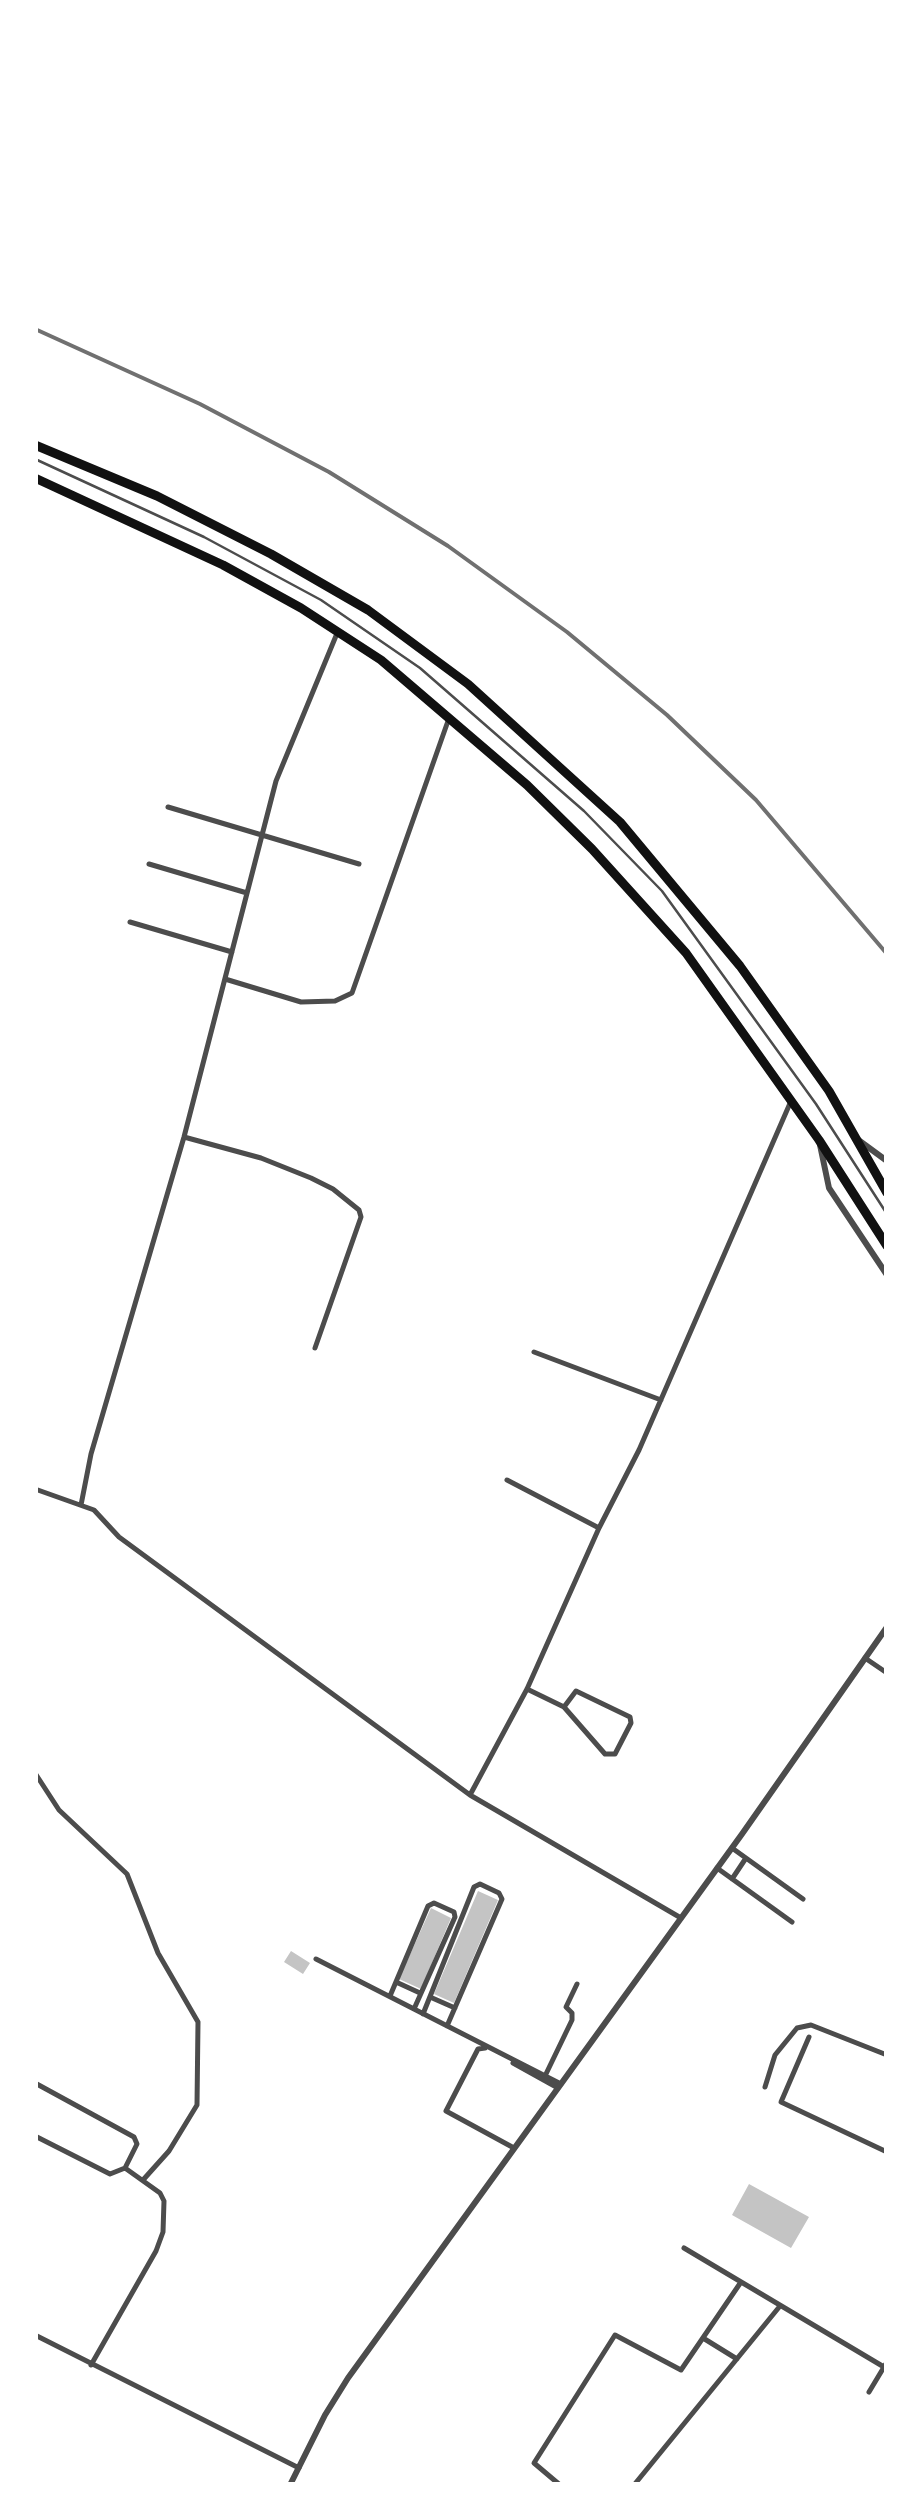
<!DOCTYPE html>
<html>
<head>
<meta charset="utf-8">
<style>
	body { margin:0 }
	#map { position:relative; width:922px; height:2520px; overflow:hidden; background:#fff; font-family:Raleway,sans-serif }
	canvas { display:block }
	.frame { position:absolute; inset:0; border:38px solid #fff; pointer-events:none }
</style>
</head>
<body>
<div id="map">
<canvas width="922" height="2520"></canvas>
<div class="frame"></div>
</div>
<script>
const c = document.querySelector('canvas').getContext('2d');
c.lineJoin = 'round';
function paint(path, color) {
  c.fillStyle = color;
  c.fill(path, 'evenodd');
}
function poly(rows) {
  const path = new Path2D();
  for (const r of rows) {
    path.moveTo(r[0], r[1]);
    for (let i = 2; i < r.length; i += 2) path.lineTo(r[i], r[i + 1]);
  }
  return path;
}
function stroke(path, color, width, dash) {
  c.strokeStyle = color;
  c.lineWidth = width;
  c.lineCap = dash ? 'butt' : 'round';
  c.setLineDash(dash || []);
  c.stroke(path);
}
const building = poly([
	[478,1891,498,1900,454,2003,434,1994],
	[431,1908,451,1918,421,1989,399,1979],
	[291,1951,310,1963,303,1974,284,1962],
	[749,2184,809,2217,791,2248,732,2215]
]);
const service = poly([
	[35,459,204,537,321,600,420,668,584,811,662,891,816,1104,887,1214]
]);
const minor = poly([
	[168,807,359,864],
	[149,864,247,893],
	[130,922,232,952],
	[225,979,301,1002,335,1001,352,993,448,721],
	[184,1137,261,1158,311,1178,333,1189,359,1210,361,1217,315,1348],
	[534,1352,661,1400],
	[507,1480,599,1528],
	[35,1489,94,1510,119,1537,470,1795,681,1918],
	[81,1505,91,1454,184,1137,276,781,338,631],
	[865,1658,887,1673],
	[527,1689,564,1707,605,1754,615,1754,631,1723,630,1717,576,1691,564,1707],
	[35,1773,59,1810,127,1874,158,1953,198,2022,197,2105,169,2151,143,2180],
	[470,1795,527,1689,599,1528,639,1450,791,1101],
	[732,1848,803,1899],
	[717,1868,792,1922],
	[732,1879,746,1858],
	[316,1959,561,2084],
	[396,1982,420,1993],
	[390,1996,428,1906,434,1903,454,1912,455,1917,414,2009],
	[430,1997,455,2008],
	[423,2014,474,1887,480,1884,499,1893,502,1899,447,2026],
	[809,2037,781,2102,887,2152],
	[485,2048,478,2049,446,2111,514,2148],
	[513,2063,558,2088],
	[545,2076,572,2020,572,2013,566,2007,577,1984],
	[35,2083,134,2137,137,2144,125,2168,110,2174,35,2136],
	[765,2087,775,2055,797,2028,811,2025,887,2055],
	[684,2248,884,2367],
	[35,2335,299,2468],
	[703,2338,737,2359],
	[91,2365,156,2251,163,2232,164,2201,160,2193,125,2168],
	[869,2392,887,2362],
	[560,2485,534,2463,615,2335,681,2370,741,2282],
	[634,2485,780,2306]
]);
const tertiary = poly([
	[857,1139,887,1161],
	[820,1145,829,1188,887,1275],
	[290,2485,325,2415,348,2378,742,1834,887,1627]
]);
const primary = poly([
	[35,445,157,496,271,554,368,610,468,684,620,822,740,966,829,1091,887,1193],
	[35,478,223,565,301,608,381,660,527,785,592,849,686,953,819,1140,887,1246]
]);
const rail = poly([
	[35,329,200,404,329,472,448,546,567,632,667,715,756,800,887,954]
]);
paint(building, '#c4c4c4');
stroke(service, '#4c4c4c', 2.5);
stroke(minor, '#4c4c4c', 5);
stroke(tertiary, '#4c4c4c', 6);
stroke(primary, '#111', 9);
stroke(rail, '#707070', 4);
</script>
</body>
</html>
